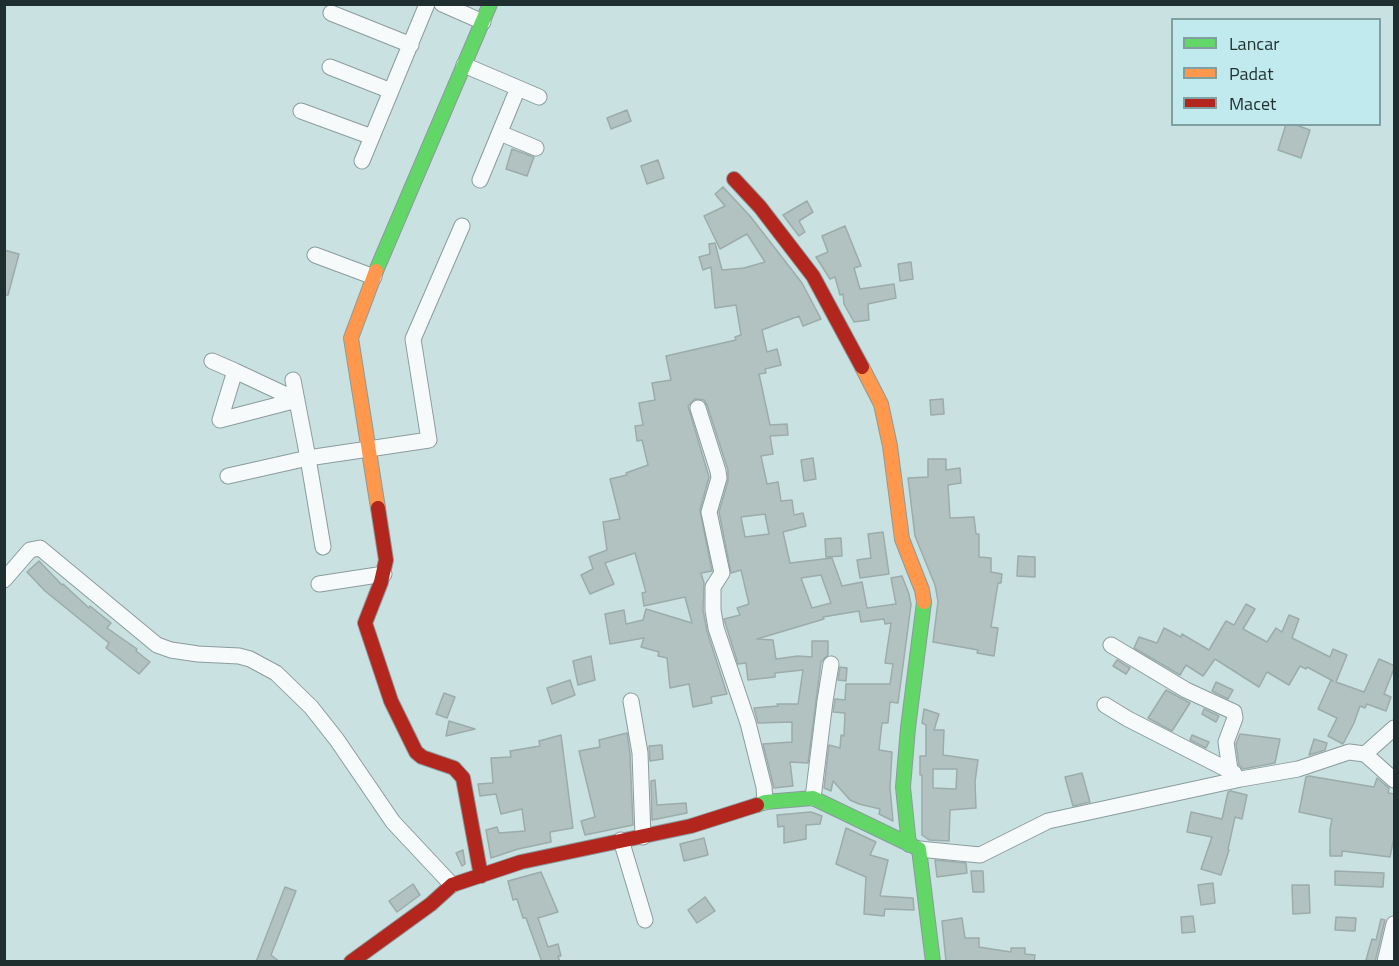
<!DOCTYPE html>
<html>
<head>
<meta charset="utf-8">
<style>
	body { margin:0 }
	#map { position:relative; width:1399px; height:966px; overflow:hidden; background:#cae1e2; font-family:"Titillium Web",sans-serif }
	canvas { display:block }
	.frame { position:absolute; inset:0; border:6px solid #1f2f30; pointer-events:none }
	.legend { position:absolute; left:1171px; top:18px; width:210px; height:108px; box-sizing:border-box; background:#c0eaed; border:2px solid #809fa1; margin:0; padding:8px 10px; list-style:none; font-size:18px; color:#1f2f30 }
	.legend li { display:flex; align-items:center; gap:12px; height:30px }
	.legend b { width:30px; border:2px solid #809fa1 }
</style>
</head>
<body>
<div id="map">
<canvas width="1399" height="966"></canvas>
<div class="frame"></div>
<ul class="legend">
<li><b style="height:8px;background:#63d668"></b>Lancar</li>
<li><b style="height:8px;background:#ff974d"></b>Padat</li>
<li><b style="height:8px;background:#b3261e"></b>Macet</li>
</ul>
</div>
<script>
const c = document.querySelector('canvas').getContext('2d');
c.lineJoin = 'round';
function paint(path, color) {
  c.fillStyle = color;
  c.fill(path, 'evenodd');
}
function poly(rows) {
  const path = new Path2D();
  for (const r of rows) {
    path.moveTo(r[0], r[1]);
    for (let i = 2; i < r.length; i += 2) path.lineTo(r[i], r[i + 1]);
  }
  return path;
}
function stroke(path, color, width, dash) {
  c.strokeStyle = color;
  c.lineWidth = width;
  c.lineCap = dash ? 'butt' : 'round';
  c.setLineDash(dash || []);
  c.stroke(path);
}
const building = poly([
	[627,110,631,121,611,129,607,118,627,110],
	[1286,124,1293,124,1310,130,1301,158,1278,150,1286,124],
	[512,149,534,157,527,176,506,169,512,149],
	[658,160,664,178,647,184,641,166,658,160],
	[723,187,750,216,802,283,821,319,803,326,799,316,762,330,767,352,777,349,781,365,765,369,766,373,759,374,770,425,787,424,788,435,770,436,773,454,761,456,767,484,778,482,781,501,792,500,794,515,803,513,806,526,783,532,790,563,832,558,842,586,862,582,867,608,896,604,891,578,902,576,909,594,911,605,898,703,890,702,888,723,882,723,879,750,892,752,890,788,893,821,879,814,880,809,859,804,850,800,833,781,831,791,824,788,829,745,840,748,841,735,844,736,845,713,833,712,835,699,845,700,846,684,890,684,893,664,885,663,891,623,885,624,884,619,861,622,859,611,823,617,824,619,757,639,773,640,776,659,798,656,812,657,812,641,828,641,828,655,821,662,808,763,790,762,793,786,774,788,763,744,792,742,792,722,758,723,754,708,778,706,777,704,798,704,803,670,775,673,775,677,748,680,746,663,738,664,724,619,740,615,737,608,749,604,741,570,731,573,719,512,728,481,728,470,707,405,704,400,695,399,688,406,709,477,700,510,712,571,701,573,704,583,703,610,707,631,727,694,711,697,712,703,693,707,689,684,670,688,667,658,658,656,659,652,641,647,644,638,610,644,605,614,624,610,626,624,643,620,646,609,692,623,685,597,644,606,642,593,646,592,635,553,605,563,614,584,590,594,581,575,593,569,589,557,607,550,603,522,620,519,610,479,627,475,626,473,648,465,642,440,637,441,635,426,643,425,639,403,655,400,652,383,671,380,666,356,736,340,735,337,741,335,736,305,715,308,711,267,703,270,699,257,710,254,709,244,715,243,722,270,744,268,765,262,747,234,720,249,704,216,725,206,715,194,723,187],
	[765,514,769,534,745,537,741,517,765,514],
	[821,575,831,603,812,608,801,578,821,575],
	[807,201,813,212,799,221,805,232,799,236,783,215,807,201],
	[845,226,861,266,854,268,860,289,894,284,896,298,868,304,869,320,854,322,844,304,843,294,840,295,835,277,830,279,816,257,828,252,822,236,845,226],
	[4,250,19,254,8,295,4,295,4,250],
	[911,262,913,279,900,281,898,264,911,262],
	[943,399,944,414,931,415,930,400,943,399],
	[813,458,816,479,804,481,801,460,813,458],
	[928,459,946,459,946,470,960,468,961,483,948,485,950,518,974,517,976,534,979,534,979,557,991,558,991,572,1002,574,1001,583,998,583,991,627,998,628,994,656,977,653,978,650,933,642,938,601,935,585,915,536,908,478,928,477,928,459],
	[883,532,889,574,860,578,857,560,871,558,868,534,883,532],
	[841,538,842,556,826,557,825,539,841,538],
	[1018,556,1035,557,1035,577,1017,576,1018,556],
	[39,561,62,585,63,584,89,608,90,606,111,623,107,628,137,649,136,651,150,662,139,674,106,648,109,643,45,591,27,572,39,561],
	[1246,604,1255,609,1243,629,1267,642,1276,628,1282,632,1289,615,1299,619,1292,638,1330,657,1333,649,1347,655,1336,682,1364,692,1379,659,1395,666,1384,694,1391,697,1386,711,1367,704,1365,708,1360,706,1354,723,1343,744,1328,736,1337,718,1318,709,1331,680,1333,681,1307,667,1306,669,1300,666,1289,685,1267,672,1259,687,1215,659,1203,676,1186,665,1180,675,1134,648,1139,637,1157,643,1164,628,1181,637,1182,634,1209,650,1226,621,1234,625,1246,604],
	[591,656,595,680,578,685,573,661,591,656],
	[1117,660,1130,668,1126,674,1113,666,1117,660],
	[840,667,847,668,846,681,838,680,840,667],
	[570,680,575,695,552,704,547,688,570,680],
	[1216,682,1233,690,1228,699,1212,691,1216,682],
	[1166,690,1190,703,1172,731,1148,718,1166,690],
	[444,693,455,697,447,718,436,714,444,693],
	[924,709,939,714,934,730,944,730,943,755,978,760,975,782,976,808,950,810,949,841,929,840,922,835,922,775,920,775,920,756,926,756,926,725,922,723,924,709],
	[933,769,957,769,956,789,933,788,933,769],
	[1204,709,1219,716,1216,722,1202,714,1204,709],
	[449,721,475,729,446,736,449,721],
	[627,733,630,754,633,825,585,835,581,821,595,817,579,751,600,747,599,740,627,733],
	[1240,734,1280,739,1275,763,1243,769,1239,765,1236,744,1240,734],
	[561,735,573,828,550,832,551,842,518,849,491,858,486,830,497,827,499,833,525,831,522,809,501,814,496,794,480,796,478,784,493,783,491,758,511,757,510,751,540,746,539,741,561,735],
	[1192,735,1209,742,1206,748,1190,740,1192,735],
	[1314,739,1327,743,1325,750,1309,755,1314,739],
	[662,745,663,759,650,761,649,746,662,745],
	[1082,773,1090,802,1073,806,1065,777,1082,773],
	[1309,776,1374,787,1377,778,1389,788,1388,793,1395,794,1395,832,1390,857,1342,851,1342,856,1330,856,1330,829,1332,819,1299,812,1306,777,1309,776],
	[655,780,657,805,686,803,687,813,652,820,651,781,655,780],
	[1231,791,1247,795,1242,819,1235,817,1228,849,1229,850,1221,875,1201,869,1212,837,1187,832,1191,812,1222,819,1228,792,1231,791],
	[811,812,822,816,820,824,806,825,806,839,784,843,784,826,778,827,777,815,811,812],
	[846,828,876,842,870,855,888,860,880,896,913,898,914,910,885,909,884,916,864,914,866,877,836,864,846,828],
	[704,838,708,855,684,861,680,844,704,838],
	[463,850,465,864,462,866,456,853,463,850],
	[935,860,966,863,967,873,937,877,935,860],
	[971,871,983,871,984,892,973,892,971,871],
	[1335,871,1384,873,1383,887,1335,885,1335,871],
	[541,872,558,912,538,918,548,947,558,944,561,956,558,956,560,962,542,962,526,918,523,918,517,899,513,900,508,881,541,872],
	[1213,883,1215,903,1201,905,1198,885,1213,883],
	[413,884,420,895,397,912,389,901,413,884],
	[1292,885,1309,885,1310,913,1293,914,1292,885],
	[285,887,296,891,271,955,280,962,256,962,285,887],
	[705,897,715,911,697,923,688,910,705,897],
	[1193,916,1195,932,1182,933,1181,917,1193,916],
	[1336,917,1356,918,1355,931,1335,930,1336,917],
	[962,918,965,938,979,938,979,947,1011,952,1011,948,1025,948,1025,954,1035,955,1034,962,946,962,942,921,962,918],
	[1381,919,1385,920,1375,962,1366,960,1372,939,1376,940,1381,919]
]);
const street = poly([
	[442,4,483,22],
	[331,13,411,45],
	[464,65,518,88,480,180],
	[330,67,391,91],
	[518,88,539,97],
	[301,111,372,137],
	[500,133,536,148],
	[362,161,427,4],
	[315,255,374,277],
	[212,361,235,371],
	[235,371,297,400,220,420,235,371],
	[698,408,718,471,719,478,709,512,722,573,713,587,713,610,716,628,748,723,764,787,765,802],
	[228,476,308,458,293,380],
	[323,547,308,458,429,440,413,339,462,226],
	[4,580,30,550,40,548,157,645,171,650,198,654,239,656,250,659,276,673,311,707,337,740,393,822,452,885],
	[319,584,384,574],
	[1111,645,1186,690,1234,712,1235,718,1226,742,1230,770],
	[631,701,640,753,643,837],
	[1105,705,1128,719,1234,773],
	[1365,754,1394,728],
	[813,798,825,701,831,664],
	[621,840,645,920],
	[919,849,980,855,1048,821,1241,779,1298,769,1349,752,1365,754,1394,780],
	[1385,962,1394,924]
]);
const fast = poly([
	[376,271,490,4],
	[757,805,765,802,813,798,919,849,933,962],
	[909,845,903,787,908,728,924,602]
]);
const slow = poly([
	[376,271,351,338,378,508],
	[862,367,881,404,890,446,902,539,922,590,924,602]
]);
const jam = poly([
	[734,179,760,207,813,276,862,367],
	[378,508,386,560,381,582,365,623,391,701,416,752,422,757,454,768,463,778,481,876],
	[351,962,431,904,452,885,521,862,691,826,757,805]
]);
paint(building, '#b1c2c0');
stroke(building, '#9bacaa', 1.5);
stroke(street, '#8a9c9d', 17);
stroke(fast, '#8a9c9d', 16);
stroke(slow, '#8a9c9d', 16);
stroke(jam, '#8a9c9d', 16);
stroke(street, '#f7fafb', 15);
stroke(fast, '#63d668', 14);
stroke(slow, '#ff974d', 14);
stroke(jam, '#b3261e', 14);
</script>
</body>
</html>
